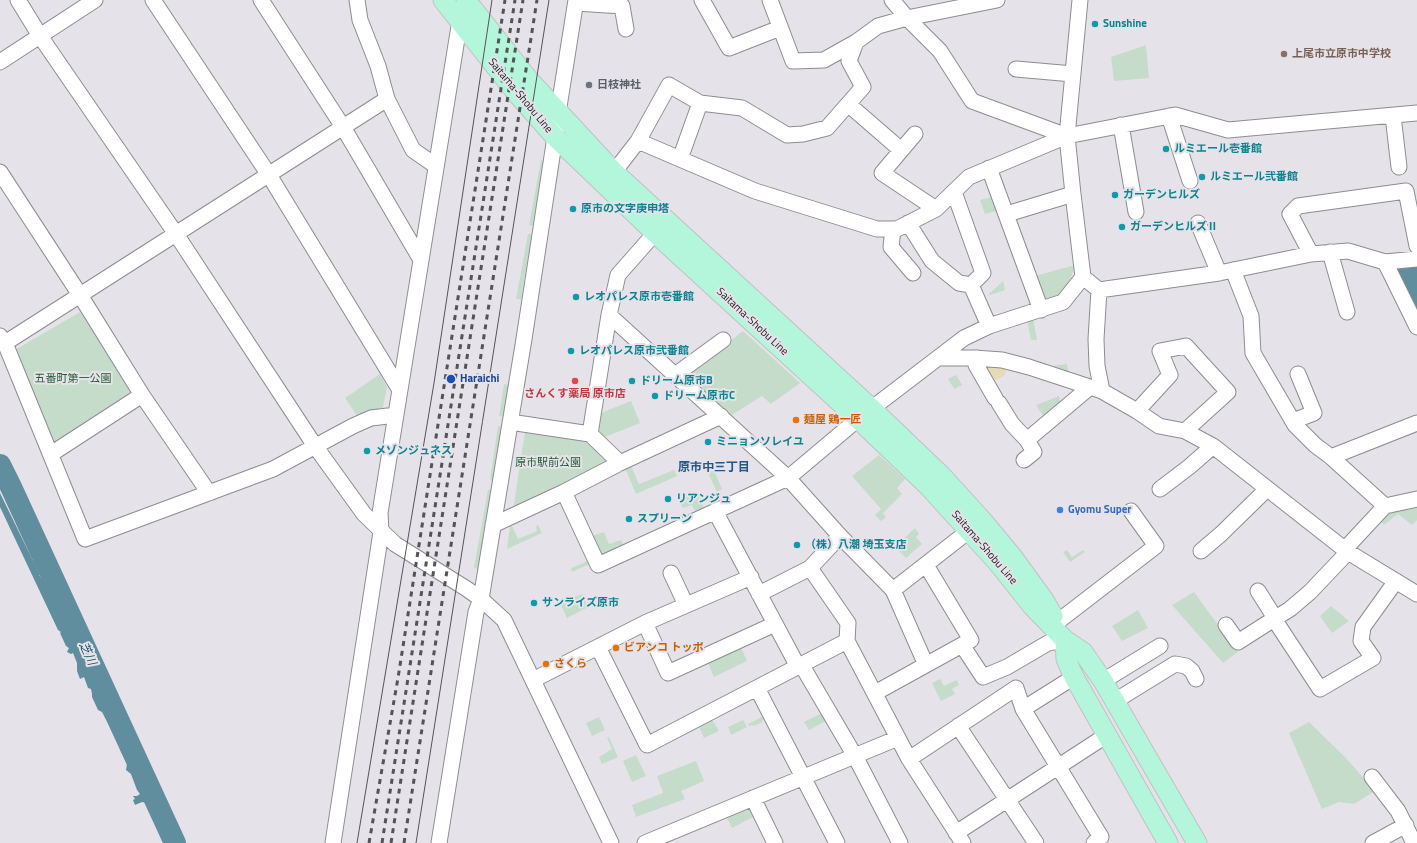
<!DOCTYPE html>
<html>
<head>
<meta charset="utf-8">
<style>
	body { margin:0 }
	canvas { display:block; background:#e5e3e9 }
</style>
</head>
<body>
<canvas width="1417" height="843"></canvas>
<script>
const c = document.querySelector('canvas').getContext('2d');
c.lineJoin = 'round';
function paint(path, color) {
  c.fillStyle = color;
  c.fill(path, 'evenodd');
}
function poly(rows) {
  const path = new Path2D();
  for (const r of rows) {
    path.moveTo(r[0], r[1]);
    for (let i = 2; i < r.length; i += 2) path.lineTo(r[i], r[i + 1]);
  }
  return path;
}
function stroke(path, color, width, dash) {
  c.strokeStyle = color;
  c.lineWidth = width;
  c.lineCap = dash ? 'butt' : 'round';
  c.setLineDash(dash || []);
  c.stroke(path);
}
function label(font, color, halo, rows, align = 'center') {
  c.font = font + ' "Titillium Web","Noto Sans JP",sans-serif';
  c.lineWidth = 4;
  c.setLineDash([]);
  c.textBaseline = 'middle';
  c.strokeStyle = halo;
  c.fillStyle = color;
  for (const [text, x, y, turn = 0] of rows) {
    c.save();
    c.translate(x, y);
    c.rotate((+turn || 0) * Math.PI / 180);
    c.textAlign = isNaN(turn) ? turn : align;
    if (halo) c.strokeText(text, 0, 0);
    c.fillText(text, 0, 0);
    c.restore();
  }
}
const green = poly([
	[1146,45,1149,78,1114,81,1111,57],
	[541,160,545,161,534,226,529,225],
	[995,196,1000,210,985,214,980,200],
	[528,234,532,234,521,299,516,299],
	[1075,265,1069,285,1058,296,1048,300,1043,298,1035,276],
	[1003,281,1005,290,987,296],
	[80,312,131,392,54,442,15,350],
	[1033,318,1037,340,1031,340,1027,320],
	[743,331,800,383,771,404,762,396,730,416,684,375],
	[1067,364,1069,376,1045,367],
	[380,374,387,387,382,412,359,419,345,398],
	[956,375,962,385,954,389,948,379],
	[504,384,509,385,504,417,499,416],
	[1059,396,1061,405,1044,417,1036,405],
	[631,401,640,423,605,437,598,433,597,426,601,413],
	[498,426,502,427,493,481,490,480],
	[525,432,586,440,609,458,608,463,513,510],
	[879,455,905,479,897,488,902,494,883,513,886,517,881,521,875,515,881,509,852,476],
	[710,461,722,489,717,492,704,464],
	[631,466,639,484,674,470,677,476,636,494,625,468],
	[488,490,492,490,479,570,474,567],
	[691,491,692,495,697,493,705,510,696,513,692,505,683,508,677,497],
	[1417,505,1417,520,1412,525,1398,514,1384,525,1381,521,1392,510],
	[538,525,542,533,507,549,510,526,512,526,518,539,537,531,536,526],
	[915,528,919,534,916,537,922,544,906,558,898,550,901,548,898,544],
	[604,532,609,544,621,540,624,547,603,556,599,554,592,536],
	[1067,550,1072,557,1083,550,1085,552,1070,562,1063,552],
	[588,561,590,564,572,572,571,568],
	[1194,592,1238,652,1223,663,1172,605],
	[582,594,588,607,567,618,560,603],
	[1331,606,1349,621,1332,633,1320,616],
	[1138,610,1148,628,1122,641,1112,626],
	[741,647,747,661,714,677,707,661],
	[940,679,944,686,957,680,959,685,952,689,955,694,941,701,932,683],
	[822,713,826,721,809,730,804,722],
	[766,715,769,716,762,720,763,722,754,726,752,725,749,726,748,724],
	[599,717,605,730,592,736,586,723],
	[709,720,713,721,719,731,704,738,698,724],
	[743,720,747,727,731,735,728,727],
	[1309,722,1345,757,1375,791,1354,804,1339,802,1322,809,1289,733],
	[609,737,618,757,602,764,599,757,612,749,607,738],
	[636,755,646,776,632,782,623,761],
	[696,761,704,781,681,791,685,799,636,817,632,805,663,793,657,776],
	[747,810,752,811,753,817,732,828,727,818]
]);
const sand = poly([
	[982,365,1006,367,1005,375,992,382]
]);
const water = poly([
	[1417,264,1417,312,1394,271,1397,267],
	[0,493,39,573,45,568,47,568,48,570,50,568,50,577,45,578,43,577,43,575,39,575,42,579,44,579,48,586,59,611,66,622,81,651,84,653,82,656,106,710,109,711,111,716,109,717,130,762,141,779,150,796,152,796,156,806,155,808,172,843,167,843,147,803,142,802,135,805,133,800,135,799,133,796,137,796,140,794,137,790,131,774,126,770,127,764,108,723,102,712,98,710,92,697,92,694,91,689,88,688,84,677,80,679,77,671,77,663,73,653,71,654,67,652,69,648,66,646,60,633,61,632,58,630,0,507]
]);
const river = poly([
	[0,465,11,487,175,843]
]);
const minor = poly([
	[18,0,40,36,176,234,315,446,364,514,395,544,467,589,481,599,504,620,611,843],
	[153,0,269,175,400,390],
	[261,0,343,127,421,260],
	[357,0,360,20,378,66,387,99,413,150,436,166],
	[702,0,729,48,780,28],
	[770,0,793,61,824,60,856,42,878,26,907,18,997,0],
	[892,0,907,18,940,51,972,101,1067,136,1175,115,1228,130,1417,113],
	[1080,0,1067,136,1073,194,1083,277,1099,290,1219,273,1311,254,1348,251,1385,262,1417,259],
	[576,3,622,6,626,29],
	[0,62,95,0],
	[1016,69,1073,74],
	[848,104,901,150],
	[1169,116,1190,181],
	[1393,116,1399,167],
	[1121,125,1136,212],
	[915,134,882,173,936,209],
	[638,141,669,85,700,103,742,108,787,135,803,134,827,128,863,87,849,61,856,42],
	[680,159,700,103],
	[989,168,1041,310],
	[0,172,80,295,142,395,209,493],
	[614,172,638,141,755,191,877,229,897,229,936,209,969,177,1067,136],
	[954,192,983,273,971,285,989,326],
	[1007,214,1073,194],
	[908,223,932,261,959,283,971,285],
	[1198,223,1219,273],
	[893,229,891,247,913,273],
	[1330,252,1347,312],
	[1311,254,1290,214,1298,206,1406,191,1417,246],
	[1385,262,1417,327],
	[1233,270,1251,316,1253,353,1295,425,1315,445,1331,457,1385,506,1345,549],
	[1099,290,1096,339,1097,366,1102,391,1137,411,1159,426,1185,431,1213,446,1348,552,1417,594],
	[609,315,788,478,840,536,893,590,926,665],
	[0,336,5,343,85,539,273,469,353,426,371,418,396,415],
	[5,343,387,99],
	[939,358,974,358,1002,360,1029,367,1102,391],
	[977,358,976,365,995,398],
	[675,375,723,340],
	[999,403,1012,424,1027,440],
	[1137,411,1170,375,1160,351,1186,346,1228,392,1185,431],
	[1293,421,1314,413,1298,374],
	[510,422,590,434,620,463],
	[590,434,609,315,618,275,655,233],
	[51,454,142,395],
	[1331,457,1417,423],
	[1024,460,1034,452,1027,440,1090,387],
	[1160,489,1189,467,1213,446],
	[564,492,598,565,788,478,858,419,964,338,989,326,1063,302,1083,277],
	[1385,506,1417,499],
	[715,511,796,663,801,664,855,756,900,843],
	[493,525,564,492,620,463,721,416],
	[1201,551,1221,534,1267,489],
	[1348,552,1310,592,1290,609,1274,619,1320,689,1373,658,1361,641,1363,627,1396,581],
	[810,568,848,623,847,641],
	[671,573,686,605],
	[893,590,970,530],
	[1258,591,1275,618],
	[759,594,810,568,840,536],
	[645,623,668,673,775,624],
	[1056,623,1156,546,1131,511],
	[1226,625,1238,642,1274,619],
	[962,645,983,677,1007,667,1048,643,1065,640],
	[598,647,647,745,847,641,909,759,963,843],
	[533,680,645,623,751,577],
	[1103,681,1160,646],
	[757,688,837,843],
	[875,693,971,640,926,565],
	[1115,701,1175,664,1186,666,1192,671,1196,679],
	[1023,709,1074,677],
	[958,726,1036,843],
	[909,759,1016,688,1023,709,1101,837,1094,843],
	[1372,777,1398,811,1414,843],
	[753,798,775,843],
	[956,833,1107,735],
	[333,843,381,532,380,513,461,14],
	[439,843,476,612,481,599,524,339,555,137,558,113,576,0],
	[645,843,898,738],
	[1373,843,1406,825]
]);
const major = poly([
	[443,0,518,95,555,137,655,233,858,419,928,486,998,563,1033,607,1065,640,1083,652,1103,681,1197,843],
	[466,0,529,80,614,172,871,408,941,475,982,520,1012,556,1044,600,1053,616],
	[1065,640,1066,659,1074,677,1168,843]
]);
const tram = poly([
	[357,843,434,383,492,0],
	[416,843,549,0]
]);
const rail = poly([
	[369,843,398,678,505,0],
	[382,843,515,0],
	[391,843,523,0],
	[404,843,537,0]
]);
const markers = [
	[1095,24,4,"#0f9aa8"],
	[1284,54,4,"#8d6e63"],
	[589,85,4,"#6b7280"],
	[1166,149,4,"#0f9aa8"],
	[1202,177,4,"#0f9aa8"],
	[1115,195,4,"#0f9aa8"],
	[573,209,4,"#0f9aa8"],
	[1122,227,4,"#0f9aa8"],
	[576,297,4,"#0f9aa8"],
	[571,351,4,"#0f9aa8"],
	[451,379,5,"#1a4fb4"],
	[575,381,4,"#e0444e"],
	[632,381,4,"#0f9aa8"],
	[655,396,4,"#0f9aa8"],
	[796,420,4,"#e8710a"],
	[708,442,4,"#0f9aa8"],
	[367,451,4,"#0f9aa8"],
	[668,499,4,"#0f9aa8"],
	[1060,510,4,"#3f7fe0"],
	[629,519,4,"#0f9aa8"],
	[797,545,4,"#0f9aa8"],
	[534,603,4,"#0f9aa8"],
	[616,648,4,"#e8710a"],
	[546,664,4,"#e8710a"]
];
const cultureNames = [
	["Sunshine",1103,24],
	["ルミエール壱番館",1174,149],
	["ルミエール弐番館",1210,177],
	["ガーデンヒルズ",1123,195],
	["原市の文字庚申塔",581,209],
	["ガーデンヒルズⅡ",1130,227],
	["レオパレス原市壱番館",584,297],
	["レオパレス原市弐番館",579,351],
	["ドリーム原市B",640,381],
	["ドリーム原市C",663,396],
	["ミニョンソレイユ",716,442],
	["メゾンジュネス",375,451],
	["リアンジュ",676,499],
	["スプリーン",637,519],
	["（株）八潮 埼玉支店",805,545],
	["サンライズ原市",542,603]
];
const educationNames = [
	["上尾市立原市中学校",1292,54]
];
const worshipNames = [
	["日枝神社",597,85]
];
const streetNames = [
	["Saitama-Shobu Line",520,96,50],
	["Saitama-Shobu Line",752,322,43],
	["Saitama-Shobu Line",984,548,49]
];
const parkNames = [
	["五番町第一公園",73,379],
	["原市駅前公園",548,463]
];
const transitNames = [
	["Haraichi",460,379]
];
const healthNames = [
	["さんくす薬局 原市店",575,394]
];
const foodNames = [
	["麺屋 鶏一匠",804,420],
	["ビアンコ トッポ",624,648],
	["さくら",554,664]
];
const shopNames = [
	["Gyomu Super",1068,510]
];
const neighbourhoodNames = [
	["原市中三丁目",714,468]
];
const waterNames = [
	["芝川",87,654,65]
];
paint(green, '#c6dcca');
paint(sand, '#e5dbb6');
paint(water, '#608e9e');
stroke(river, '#608e9e', 22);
stroke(minor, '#8e8c92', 17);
stroke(major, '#c2c1c2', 21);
stroke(minor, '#fff', 15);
stroke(major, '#b4f6dc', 19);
stroke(tram, '#545356', 1);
stroke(rail, '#545356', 3, [5, 5]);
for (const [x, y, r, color] of markers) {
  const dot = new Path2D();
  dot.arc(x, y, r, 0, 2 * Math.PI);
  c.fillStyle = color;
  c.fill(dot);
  stroke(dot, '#e5e3e9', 1.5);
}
label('bold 11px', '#0d838f', '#e5e3e9', cultureNames, 'left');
label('bold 11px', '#785e54', '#e5e3e9', educationNames, 'left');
label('bold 11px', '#5b616d', '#e5e3e9', worshipNames, 'left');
label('11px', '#242325', '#e5e3e9', streetNames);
label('11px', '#255b34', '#e5e3e9', parkNames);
label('bold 11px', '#164399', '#e5e3e9', transitNames, 'left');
label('bold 11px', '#be3a42', '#e5e3e9', healthNames);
label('bold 11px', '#c56008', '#e5e3e9', foodNames, 'left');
label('bold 11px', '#366cbe', '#e5e3e9', shopNames, 'left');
label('bold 12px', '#24578a', '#e5e3e9', neighbourhoodNames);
label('italic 12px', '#125365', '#e5e3e9', waterNames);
</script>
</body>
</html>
